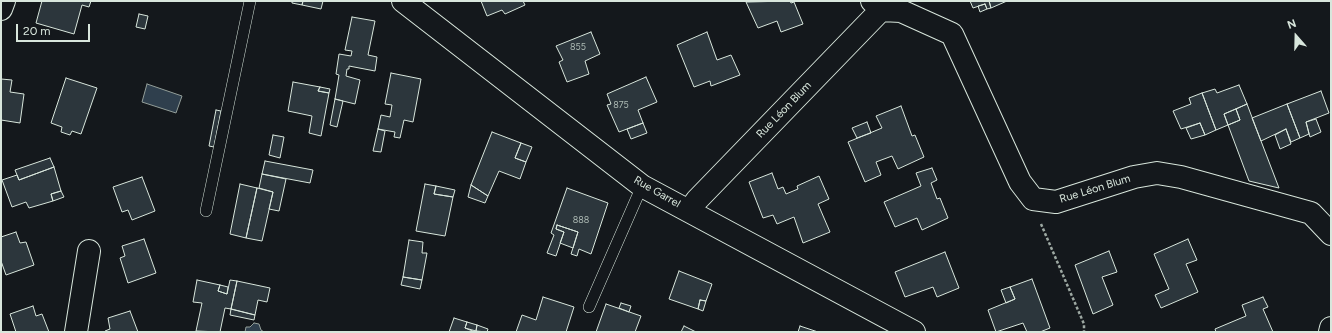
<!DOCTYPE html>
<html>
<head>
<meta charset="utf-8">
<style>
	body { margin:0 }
	#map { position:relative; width:1332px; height:333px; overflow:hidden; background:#14181c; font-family:Figtree,sans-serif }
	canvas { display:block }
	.frame { position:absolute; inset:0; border:2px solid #d8e6dc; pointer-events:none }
	.north { position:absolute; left:1276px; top:16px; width:40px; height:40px; -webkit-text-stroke:3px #14181c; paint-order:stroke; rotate:340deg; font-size:11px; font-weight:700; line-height:16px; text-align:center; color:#d8e6dc }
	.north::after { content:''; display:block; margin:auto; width:14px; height:18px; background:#d8e6dc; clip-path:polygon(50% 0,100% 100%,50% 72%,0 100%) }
	.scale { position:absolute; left:16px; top:24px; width:74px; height:18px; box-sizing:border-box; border:2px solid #d8e6dc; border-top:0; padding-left:5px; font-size:12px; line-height:14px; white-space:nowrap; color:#d8e6dc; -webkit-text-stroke:3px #14181c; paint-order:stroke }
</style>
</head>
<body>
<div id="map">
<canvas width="1332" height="333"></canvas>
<div class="frame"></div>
<div class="north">N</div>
<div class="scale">20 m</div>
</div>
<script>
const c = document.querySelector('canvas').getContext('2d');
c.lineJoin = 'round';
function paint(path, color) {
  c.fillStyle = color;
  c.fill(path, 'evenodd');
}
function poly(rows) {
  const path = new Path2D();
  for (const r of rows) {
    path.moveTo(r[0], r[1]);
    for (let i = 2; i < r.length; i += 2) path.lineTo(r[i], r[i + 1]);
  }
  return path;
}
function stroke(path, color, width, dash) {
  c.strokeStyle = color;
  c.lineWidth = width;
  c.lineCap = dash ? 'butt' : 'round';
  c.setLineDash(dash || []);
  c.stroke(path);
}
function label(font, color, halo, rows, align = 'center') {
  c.font = font + ' Figtree,sans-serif';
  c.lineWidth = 3;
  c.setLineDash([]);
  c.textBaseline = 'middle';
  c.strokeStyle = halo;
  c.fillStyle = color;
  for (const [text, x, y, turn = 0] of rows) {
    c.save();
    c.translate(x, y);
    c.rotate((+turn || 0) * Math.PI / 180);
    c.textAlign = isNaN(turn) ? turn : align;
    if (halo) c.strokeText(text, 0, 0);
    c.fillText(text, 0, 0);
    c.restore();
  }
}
const water = poly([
	[147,84,182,96,176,113,142,102,147,84],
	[254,323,259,324,261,330,264,332,245,332,246,327,250,327,254,323]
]);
const building = poly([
	[42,1,91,1,89,7,82,5,74,34,36,23,42,1],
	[292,1,303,1,302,5,292,3,292,1],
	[303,1,323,1,321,9,302,5,303,1],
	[481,1,523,1,525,5,505,14,502,10,487,16,481,1],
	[790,1,791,3,794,2,803,24,781,32,777,21,758,28,746,2,790,1],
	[970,1,989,1,991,8,987,9,985,4,973,8,970,1],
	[989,1,1007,1,991,8,989,1],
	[985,4,987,9,980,12,978,6,985,4],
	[139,14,148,16,145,29,136,27,139,14],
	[352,17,375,21,368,55,377,57,375,71,349,66,349,69,347,69,346,76,360,80,355,104,335,99,339,75,336,74,339,54,351,56,352,51,345,50,352,17],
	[591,32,600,54,585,61,589,74,567,82,559,62,563,60,556,46,591,32],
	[707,32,717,60,731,55,740,75,711,86,710,81,694,87,677,45,707,32],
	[391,73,421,79,413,122,404,120,400,138,394,137,395,132,378,129,381,115,390,117,392,105,385,104,391,73],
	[646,77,657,102,638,110,643,123,619,132,607,105,611,104,607,94,646,77],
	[66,78,97,88,81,134,72,131,70,135,61,132,62,127,51,123,66,78],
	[1,79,12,80,10,92,24,94,20,123,1,120,1,79],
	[293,82,320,87,318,91,329,93,321,136,309,133,312,116,288,111,293,82],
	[1239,85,1247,104,1224,114,1228,125,1216,130,1202,93,1215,89,1217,93,1239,85],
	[320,87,330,89,329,93,318,91,320,87],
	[1321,91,1329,113,1306,122,1309,134,1300,138,1287,104,1321,91],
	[1202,93,1216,130,1205,135,1200,123,1181,129,1173,111,1191,104,1189,98,1202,93],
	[335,99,343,101,337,127,330,125,335,99],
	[1247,104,1261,141,1279,188,1249,181,1228,125,1240,120,1236,109,1247,104],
	[1287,104,1300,138,1291,142,1286,129,1261,141,1252,118,1287,104],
	[901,106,912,136,915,135,924,157,898,169,892,156,876,162,881,175,865,182,848,142,882,128,876,116,901,106],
	[1236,109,1240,120,1228,125,1224,114,1236,109],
	[216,110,221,111,214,147,209,146,216,110],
	[1316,119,1321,132,1310,137,1306,122,1316,119],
	[867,122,871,133,857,138,852,128,867,122],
	[643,123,647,133,631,139,627,129,643,123],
	[1200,123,1205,135,1191,139,1186,128,1200,123],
	[378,129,385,131,381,152,373,151,378,129],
	[1286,129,1291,144,1280,149,1275,135,1286,129],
	[492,132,521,143,515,158,526,162,520,179,499,171,488,196,471,185,492,132],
	[273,135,284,137,280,158,269,155,273,135],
	[521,143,532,147,526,162,515,158,521,143],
	[50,158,54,167,19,180,15,170,50,158],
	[265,161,313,170,310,183,262,174,265,161],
	[54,167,61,191,51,194,53,201,29,208,26,202,12,207,2,180,17,175,19,180,54,167],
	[932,168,937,180,931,183,937,199,940,198,948,218,922,230,917,218,895,227,884,202,921,186,916,173,932,168],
	[772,173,778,189,783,187,786,194,798,189,797,186,819,176,829,199,818,204,830,232,803,243,794,217,777,224,773,215,763,218,749,182,772,173],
	[262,174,286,179,279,211,269,209,273,192,259,188,262,174],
	[142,177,155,211,132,220,128,210,122,212,113,187,142,177],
	[240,184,257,188,246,238,230,234,240,184],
	[425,184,436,186,434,194,453,197,445,236,416,231,425,184],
	[471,185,488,196,485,203,468,197,471,185],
	[436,186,455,190,453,197,434,194,436,186],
	[257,188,273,192,262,241,246,238,257,188],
	[567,188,608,203,591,254,579,249,577,256,571,254,578,232,557,225,556,229,564,232,556,256,547,253,554,235,551,233,567,188],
	[61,191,64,197,53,201,51,194,61,191],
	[557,225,578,232,573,248,560,243,564,232,556,229,557,225],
	[16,232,20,243,26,242,34,265,6,275,1,261,1,237,16,232],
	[144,239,156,273,128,283,120,258,125,256,122,246,144,239],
	[1188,239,1197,260,1186,264,1198,292,1161,308,1155,295,1169,289,1154,254,1188,239],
	[409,240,423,242,422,253,427,253,422,280,403,277,409,240],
	[1109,251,1117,272,1102,277,1113,305,1093,314,1075,265,1109,251],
	[945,252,959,288,937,297,933,287,905,297,895,272,945,252],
	[679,271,712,284,706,301,700,300,698,309,669,299,679,271],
	[403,277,422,280,420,289,401,285,403,277],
	[1032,279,1050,328,1040,332,1027,332,1023,323,996,332,988,310,1015,299,1010,287,1032,279],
	[197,280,220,285,218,291,227,294,230,280,237,281,231,309,225,308,220,332,196,331,202,303,193,302,197,280],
	[237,281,270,288,267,302,258,300,255,315,231,309,237,281],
	[220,285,228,287,227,294,218,291,220,285],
	[1010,287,1015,299,1006,303,1001,290,1010,287],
	[543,297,574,307,566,332,516,332,522,315,536,320,543,297],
	[1263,297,1268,307,1263,309,1273,332,1216,332,1215,329,1246,316,1242,305,1263,297],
	[700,300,706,301,703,311,698,309,700,300],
	[621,303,631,306,629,312,619,308,621,303],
	[606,304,641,316,635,332,596,332,606,304],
	[33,306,36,316,42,314,49,332,16,332,10,314,33,306],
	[231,309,255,315,254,320,230,315,231,309],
	[130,311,138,332,105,332,105,331,110,329,108,318,130,311],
	[454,318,467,322,465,328,475,332,449,332,454,318],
	[467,322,477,325,476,331,465,328,467,322],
	[477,325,488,329,487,332,476,331,477,325],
	[684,326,696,332,681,332,684,326],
	[800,326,818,332,798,332,800,326]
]);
const path = poly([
	[1041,224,1084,324,1084,332]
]);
const lane = poly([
	[206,211,250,1],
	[589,307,642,186]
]);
const street = poly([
	[403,1,642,186,914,332],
	[1,9,4,1],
	[881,10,901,11,952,34,1020,182,1033,199,1056,202,1134,177,1157,173,1181,177,1311,213,1331,234],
	[689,211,697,200,881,10,872,1],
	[76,332,89,251],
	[1330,332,1331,328]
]);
const numberNames = [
	["855",578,47],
	["875",621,105],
	["888",581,220]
];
const streetNames = [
	["Rue Léon Blum",784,110,-46],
	["Rue Léon Blum",1095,189,-17],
	["Rue Garrel",657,192,30]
];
paint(water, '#2f3f4d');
stroke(water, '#939e99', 1);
paint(building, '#2c363c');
stroke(building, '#d8e6dc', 1);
stroke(lane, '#d8e6dc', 12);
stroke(street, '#d8e6dc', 24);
stroke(path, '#9da8a2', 2.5, [3, 2]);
stroke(lane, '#14181c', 11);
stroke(street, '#14181c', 22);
label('9px', '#adbab4', null, numberNames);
label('11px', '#d8e6dc', '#14181c', streetNames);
</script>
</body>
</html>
